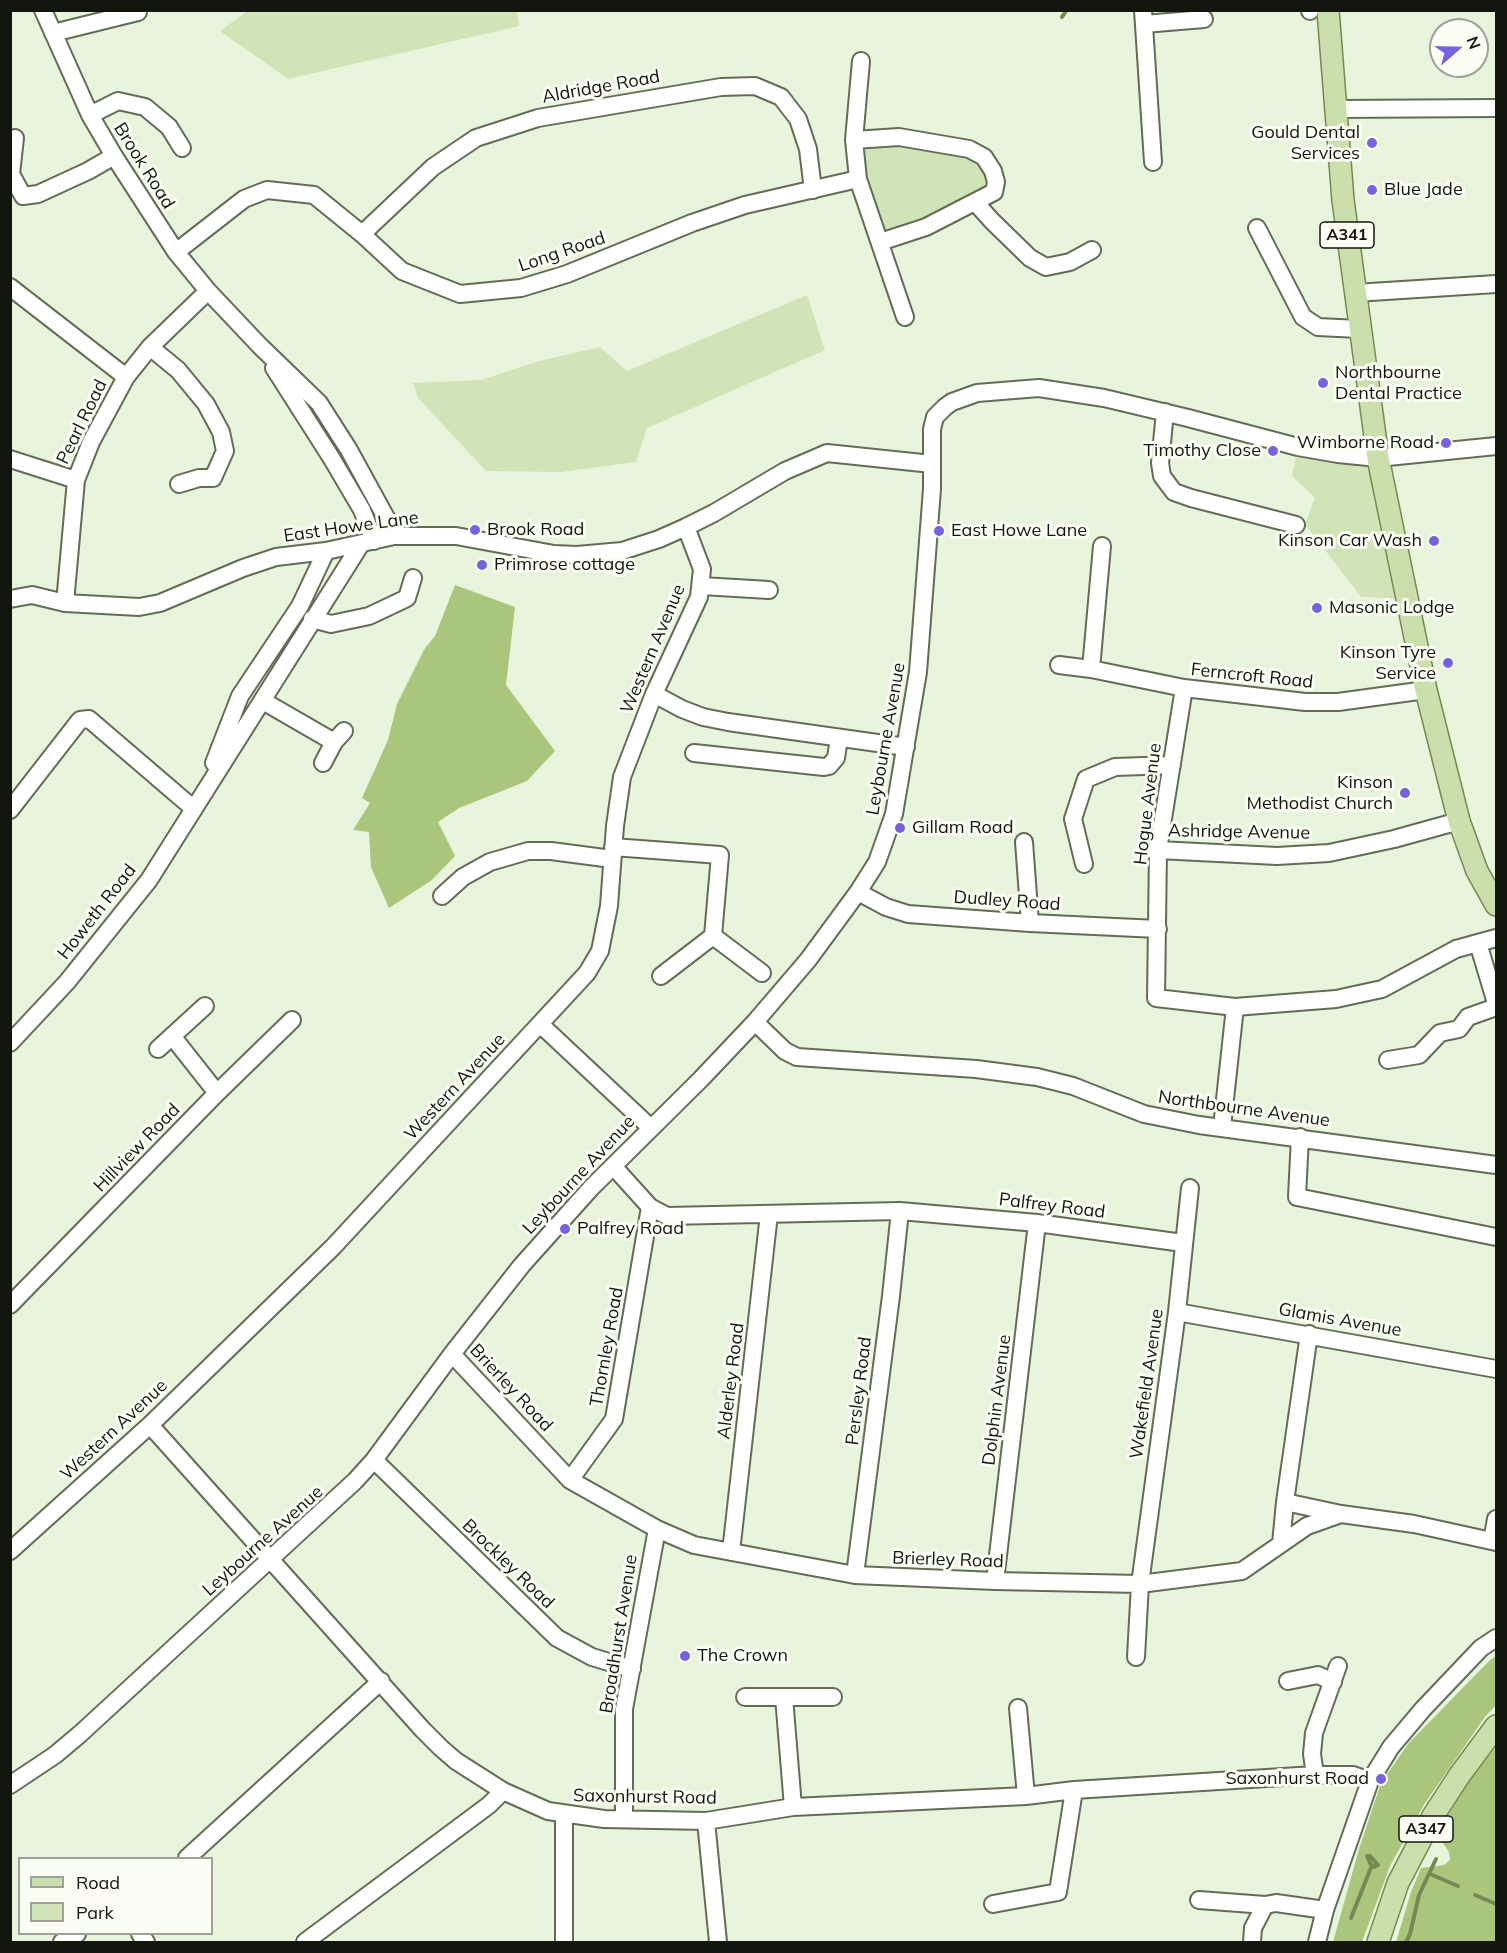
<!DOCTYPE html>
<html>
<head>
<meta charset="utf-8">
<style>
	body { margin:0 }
	#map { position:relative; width:1507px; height:1953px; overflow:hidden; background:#e9f4dc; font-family:Mulish,sans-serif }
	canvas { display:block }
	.frame { position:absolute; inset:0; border:12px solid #13160e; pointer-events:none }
	.legend { position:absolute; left:18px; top:1857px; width:195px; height:78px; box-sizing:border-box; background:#fafef5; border:2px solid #9ea199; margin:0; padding:8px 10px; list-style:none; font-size:18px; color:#13160e }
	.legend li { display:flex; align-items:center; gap:12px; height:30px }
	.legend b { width:30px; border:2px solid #9ea199 }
	.north { position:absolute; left:1429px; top:18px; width:60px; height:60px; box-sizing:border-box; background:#fafef5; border:2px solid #9ea199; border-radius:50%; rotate:70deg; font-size:16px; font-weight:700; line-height:24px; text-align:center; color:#13160e }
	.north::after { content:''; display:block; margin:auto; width:21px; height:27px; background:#7662dd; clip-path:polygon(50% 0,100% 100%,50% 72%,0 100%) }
</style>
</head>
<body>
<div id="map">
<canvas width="1507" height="1953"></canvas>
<div class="frame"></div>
<ul class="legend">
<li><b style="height:8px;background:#cbdfac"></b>Road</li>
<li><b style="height:16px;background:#d1e4b7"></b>Park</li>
</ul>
<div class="north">N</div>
</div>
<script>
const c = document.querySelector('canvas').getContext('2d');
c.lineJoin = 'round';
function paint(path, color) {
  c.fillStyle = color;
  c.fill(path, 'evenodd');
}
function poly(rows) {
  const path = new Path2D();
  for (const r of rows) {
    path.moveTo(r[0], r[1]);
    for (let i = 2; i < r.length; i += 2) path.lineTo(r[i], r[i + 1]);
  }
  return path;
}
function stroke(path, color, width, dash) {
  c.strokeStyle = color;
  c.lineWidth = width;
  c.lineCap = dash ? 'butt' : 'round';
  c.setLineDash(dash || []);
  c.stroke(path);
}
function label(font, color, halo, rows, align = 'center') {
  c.font = font + ' Mulish,sans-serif';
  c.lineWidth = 6;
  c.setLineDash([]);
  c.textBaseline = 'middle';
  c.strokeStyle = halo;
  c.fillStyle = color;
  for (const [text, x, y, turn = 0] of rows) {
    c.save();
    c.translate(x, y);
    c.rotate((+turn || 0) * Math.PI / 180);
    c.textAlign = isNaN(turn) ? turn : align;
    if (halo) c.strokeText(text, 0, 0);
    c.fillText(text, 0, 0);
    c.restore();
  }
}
const green = poly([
	[249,10,517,11,519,26,288,79,220,31],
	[895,141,979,158,992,183,941,216,886,233,861,155,871,145],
	[807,295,825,350,647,428,636,462,561,472,486,471,418,398,413,383,481,380,539,361,600,347,627,371],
	[1298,447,1378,458,1407,599,1361,597,1305,524,1315,498,1292,476]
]);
const forest = poly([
	[455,585,515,607,506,685,555,751,527,781,459,808,438,822,455,856,432,880,389,908,371,867,369,832,353,830,370,803,362,798,388,740,397,704,425,648,435,636],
	[1496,1656,1496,1705,1485,1717,1425,1803,1390,1866,1362,1942,1333,1942,1359,1849,1381,1783,1408,1744,1489,1661],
	[1496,1747,1496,1942,1396,1942,1411,1892,1421,1868,1444,1865,1450,1860,1449,1852,1437,1834,1466,1785]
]);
const stream = poly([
	[1062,17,1066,11],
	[1430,1874,1458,1886],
	[1475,1895,1496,1904],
	[1351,1918,1372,1865,1374,1867,1378,1865,1370,1856,1367,1856,1371,1865],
	[1406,1942,1410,1934,1419,1895,1436,1859]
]);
const minor = poly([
	[43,10,90,115,114,156,176,252,208,291,260,346,319,403,349,450,389,523,394,536],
	[1143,10,1153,162],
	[1310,10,1310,11],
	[1144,24,1204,19],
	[53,33,138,12],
	[861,61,854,140,858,179,905,317],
	[1336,109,1496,108],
	[90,115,118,101,145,107,169,127,182,148],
	[15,138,11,174,23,196,38,194,88,171,114,156],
	[854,140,899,137,969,149,984,157,993,171,996,182,994,192,926,227,880,242],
	[975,202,992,221,1030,258,1046,267,1070,262,1092,250],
	[1257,228,1303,317,1318,327,1359,329],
	[362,234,433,167,476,138,538,118,721,87,755,86,781,97,798,119,808,149,813,190],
	[176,252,244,199,267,190,314,195,362,234,402,271,460,294,521,288,567,274,692,223,745,205,858,179],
	[10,287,126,377],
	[1355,293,1496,284],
	[150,347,178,370,206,404,221,432,225,451,213,478,199,478,179,484],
	[274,368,332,459,362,510,374,541],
	[1165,412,1160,463,1162,476,1174,492,1191,498,1296,525],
	[10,459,76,480],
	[702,586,769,590],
	[10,599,32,595,65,603,139,607,160,603,243,568,276,557,326,551,394,536,456,536,554,554,577,555,622,551,659,539,686,527,714,513,785,471,827,453,932,464],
	[65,603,76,480,91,442,126,377,150,347,208,291],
	[312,619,331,624,369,616,407,598,413,578],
	[1059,665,1091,669,1184,688,1305,702,1338,702,1426,690],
	[1091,669,1102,546],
	[1184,688,1158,850,1156,998,1235,1007,1336,999,1382,989,1456,949,1496,938],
	[654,694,682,709,703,717,728,722,906,747],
	[263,701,334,742,344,731],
	[694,753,824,767,829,766,836,758,839,738],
	[214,763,240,696,300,606,326,551],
	[323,763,334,742],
	[10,810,80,720,89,719,194,809],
	[1024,842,1030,923],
	[613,847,720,855,713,936,762,973],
	[1158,850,1277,856,1329,853,1394,839,1459,821],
	[1084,864,1073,819,1086,779,1115,767,1172,765],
	[858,892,886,907,908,914,1030,923,1158,929],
	[442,896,463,877,490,862,528,851,551,851,612,859],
	[1478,943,1496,1003],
	[661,976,713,936],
	[755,1022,785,1051,797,1057,976,1069,1037,1077,1073,1086,1144,1114,1199,1125,1496,1165],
	[540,1024,651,1128],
	[172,1036,217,1093],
	[10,1043,67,982,149,880,361,544],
	[158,1049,205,1006],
	[1388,1060,1419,1055,1440,1033,1459,1029,1468,1017,1496,1007],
	[1222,1127,1235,1007],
	[1300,1137,1297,1197,1496,1237],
	[613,1166,650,1207,667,1216,900,1211,1037,1223,1183,1243],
	[10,1305,217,1093,292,1020],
	[1177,1312,1496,1369],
	[1309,1334,1285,1502,1341,1514],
	[452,1354,570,1480,657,1529,694,1545,855,1575,995,1581,1140,1584,1242,1571,1307,1526,1341,1514,1414,1524,1496,1542],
	[150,1425,422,1729,441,1748,456,1761,503,1791,548,1811,604,1819,706,1821,793,1807,1026,1796,1074,1790,1315,1775,1353,1775,1370,1781],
	[374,1460,557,1638,592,1657,632,1669],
	[570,1480,614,1419,650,1207],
	[1492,1541,1496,1519],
	[1281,1544,1285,1502],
	[10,1551,150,1425,333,1247,587,973,600,951,609,906,615,826,622,777,654,694,699,597,702,569,686,527],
	[731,1552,769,1214],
	[855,1575,891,1296,900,1211],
	[995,1581,1037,1223],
	[1136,1657,1140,1584,1177,1312,1190,1188],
	[1288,1681,1318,1675,1333,1682],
	[745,1697,833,1697],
	[784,1697,793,1807],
	[1018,1708,1026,1796],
	[1315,1775,1312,1754,1314,1733,1338,1666],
	[10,1785,55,1755,80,1734,355,1481,374,1460,452,1354,522,1265,591,1188,701,1079,755,1022,808,960,858,892,877,862,894,814,918,672,932,489,932,429,935,417,945,407,952,402,977,393,1039,388,1104,398,1188,418,1298,447,1338,454,1378,458,1496,446],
	[624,1818,624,1709,657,1529],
	[706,1821,718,1942],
	[187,1858,381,1681],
	[1199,1900,1265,1905,1276,1903,1325,1910],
	[993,1904,1058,1892,1074,1790],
	[140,1934,146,1942],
	[62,1942,77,1934],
	[305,1942,489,1805,503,1791],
	[564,1942,564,1814],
	[1252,1942,1253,1928,1265,1905],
	[1317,1942,1325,1910,1370,1781,1391,1747,1423,1709,1481,1648,1496,1638]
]);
const major = poly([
	[1328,10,1343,200,1378,458,1426,690,1459,821,1477,871,1496,905],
	[1378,1942,1398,1883,1433,1816,1459,1776,1496,1726]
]);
const markers = [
	[1372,143,6,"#7662dd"],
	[1372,190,6,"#7662dd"],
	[1323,383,6,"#7662dd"],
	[1446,443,6,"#7662dd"],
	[1273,451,6,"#7662dd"],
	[475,530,6,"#7662dd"],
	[939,531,6,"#7662dd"],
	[1434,541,6,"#7662dd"],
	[482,565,6,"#7662dd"],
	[1317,608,6,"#7662dd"],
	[1448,663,6,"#7662dd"],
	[1405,793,6,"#7662dd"],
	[900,828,6,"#7662dd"],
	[565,1229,6,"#7662dd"],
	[685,1656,6,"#7662dd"],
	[1381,1779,6,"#7662dd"]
];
const shields = [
	[1347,235,54],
	[1426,1829,54]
];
const shieldNames = [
	["A341",1347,235],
	["A347",1426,1829]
];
const streetNames = [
	["Aldridge Road",601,87,-10],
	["Brook Road",144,166,58],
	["Long Road",562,252,-19],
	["Pearl Road",82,422,-64],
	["East Howe Lane",351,527,-8],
	["Western Avenue",653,649,-67],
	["Ferncroft Road",1252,676,6],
	["Leybourne Avenue",886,739,-80],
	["Hogue Avenue",1148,804,-83],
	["Ashridge Avenue",1239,832,1],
	["Dudley Road",1007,901,4],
	["Howeth Road",97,912,-52],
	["Western Avenue",455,1087,-47],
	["Northbourne Avenue",1244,1109,8],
	["Hillview Road",137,1148,-46],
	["Leybourne Avenue",579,1175,-47],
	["Palfrey Road",1052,1206,7],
	["Glamis Avenue",1340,1320,10],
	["Thornley Road",607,1347,-80],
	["Alderley Road",731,1381,-83],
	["Wakefield Avenue",1147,1384,-82],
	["Brierley Road",511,1388,47],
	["Persley Road",859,1391,-83],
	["Dolphin Avenue",997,1400,-83],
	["Western Avenue",114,1430,-43],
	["Leybourne Avenue",263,1541,-42],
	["Brierley Road",948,1560,2],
	["Brockley Road",508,1564,44],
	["Broadhurst Avenue",619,1634,-81],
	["Saxonhurst Road",645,1797,1]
];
const poiNames = [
	["Gould Dental",1360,133,"right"],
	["Services",1360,154,"right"],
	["Blue Jade",1384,190],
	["Northbourne",1335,373],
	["Dental Practice",1335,394],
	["Wimborne Road",1434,443,"right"],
	["Timothy Close",1261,451,"right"],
	["Brook Road",487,530],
	["East Howe Lane",951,531],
	["Kinson Car Wash",1422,541,"right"],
	["Primrose cottage",494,565],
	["Masonic Lodge",1329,608],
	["Kinson Tyre",1436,653,"right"],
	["Service",1436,674,"right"],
	["Kinson",1393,783,"right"],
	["Methodist Church",1393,804,"right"],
	["Gillam Road",912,828],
	["Palfrey Road",577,1229],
	["The Crown",697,1656],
	["Saxonhurst Road",1369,1779,"right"]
];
paint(green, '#d1e4b7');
paint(forest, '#aac67d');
stroke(stream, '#748954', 4);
stroke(minor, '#636c57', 20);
stroke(major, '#748a50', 24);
stroke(minor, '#fff', 16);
stroke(major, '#cbdfac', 21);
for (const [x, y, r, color] of markers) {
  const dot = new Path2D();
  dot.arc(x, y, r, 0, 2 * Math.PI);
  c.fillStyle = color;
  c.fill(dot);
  stroke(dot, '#fafef5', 2);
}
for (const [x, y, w] of shields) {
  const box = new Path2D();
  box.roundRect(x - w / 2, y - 13, w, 26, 4.5);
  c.fillStyle = '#fafef5';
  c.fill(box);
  stroke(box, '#13160e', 1.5);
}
label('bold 16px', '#13160e', null, shieldNames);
label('18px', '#13160e', '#fafef5', streetNames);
label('18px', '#13160e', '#fafef5', poiNames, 'left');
</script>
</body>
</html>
